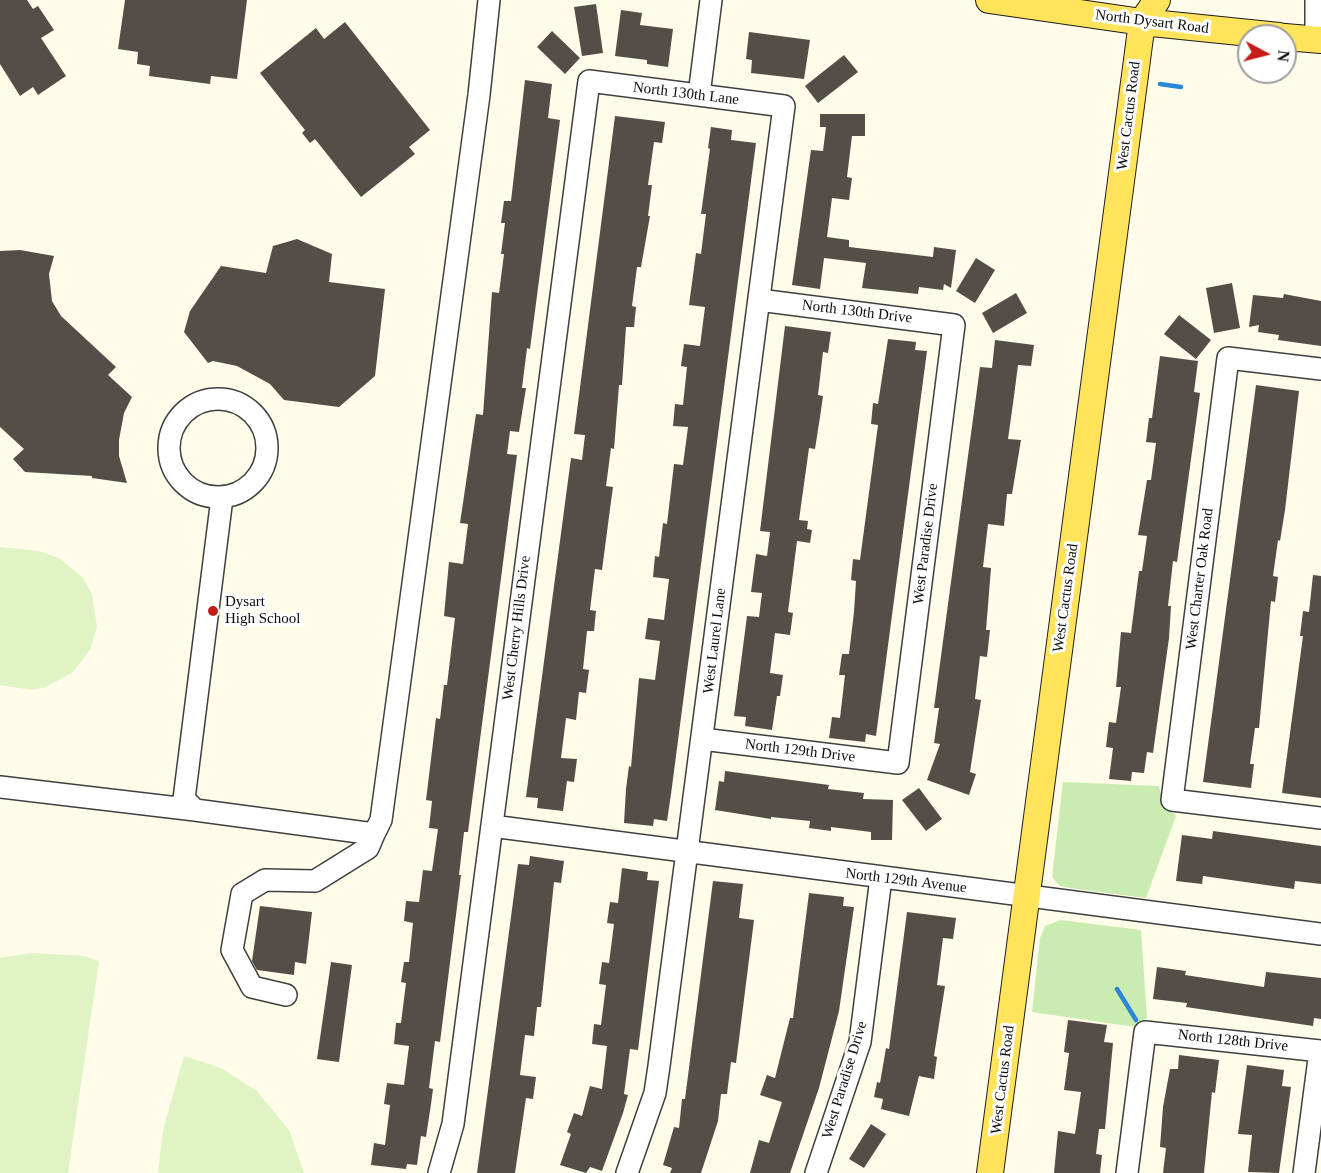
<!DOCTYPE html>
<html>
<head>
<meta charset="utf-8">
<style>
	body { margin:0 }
	#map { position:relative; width:1321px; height:1173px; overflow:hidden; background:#fffcea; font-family:"Times New Roman",serif }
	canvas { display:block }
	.north { position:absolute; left:1237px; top:24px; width:60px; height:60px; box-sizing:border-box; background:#fff; border:2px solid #9e9e9e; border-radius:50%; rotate:97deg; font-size:16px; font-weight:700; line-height:24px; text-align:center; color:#0c0c0c }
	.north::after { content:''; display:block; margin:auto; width:21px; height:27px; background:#c51e1a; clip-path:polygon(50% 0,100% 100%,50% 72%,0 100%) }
</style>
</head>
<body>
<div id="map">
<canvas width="1321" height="1173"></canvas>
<div class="north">N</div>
</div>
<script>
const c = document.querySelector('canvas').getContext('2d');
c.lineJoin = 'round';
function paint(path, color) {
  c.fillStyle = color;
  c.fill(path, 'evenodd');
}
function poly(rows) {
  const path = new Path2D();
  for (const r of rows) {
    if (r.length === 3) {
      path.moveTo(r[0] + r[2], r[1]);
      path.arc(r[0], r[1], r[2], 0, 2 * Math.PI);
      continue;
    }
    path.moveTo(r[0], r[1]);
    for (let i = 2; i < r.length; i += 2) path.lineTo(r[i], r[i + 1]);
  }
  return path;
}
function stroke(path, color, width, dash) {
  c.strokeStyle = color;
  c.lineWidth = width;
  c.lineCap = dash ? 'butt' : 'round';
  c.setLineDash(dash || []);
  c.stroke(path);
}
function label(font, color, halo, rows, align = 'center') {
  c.font = font + ' "Times New Roman",serif';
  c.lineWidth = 6;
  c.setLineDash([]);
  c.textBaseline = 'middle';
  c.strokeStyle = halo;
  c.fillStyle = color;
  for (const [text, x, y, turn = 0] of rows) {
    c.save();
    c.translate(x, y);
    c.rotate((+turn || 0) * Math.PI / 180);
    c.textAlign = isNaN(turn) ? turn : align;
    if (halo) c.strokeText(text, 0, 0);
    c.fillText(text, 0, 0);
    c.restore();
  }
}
const green = poly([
	[1063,782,1159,786,1163,803,1176,816,1146,898,1070,888,1060,886,1052,877],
	[1061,920,1141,930,1147,1018,1135,1027,1032,1012,1040,938,1045,926]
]);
const pitch = poly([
	[0,547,39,551,59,558,83,578,92,594,97,627,90,650,72,673,43,688,32,690,0,685],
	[31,953,84,956,99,961,68,1173,0,1173,0,958],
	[184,1056,221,1068,257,1091,289,1130,304,1173,158,1173,163,1130]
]);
const stream = poly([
	[1160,84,1181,87],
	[1117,989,1136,1020]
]);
const building = poly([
	[0,0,27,0,33,9,38,6,54,30,41,38,66,76,38,95,33,87,20,96,0,64],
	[125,0,247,0,237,79,211,76,210,84,149,76,150,66,137,64,138,52,118,49],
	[596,4,603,53,582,56,574,7],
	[621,10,642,13,640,25,673,29,668,67,647,64,647,60,615,56],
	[345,22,430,130,409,147,415,154,361,197,315,139,310,143,302,133,305,130,260,73,316,28,324,39],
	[552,31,580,58,565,74,537,47],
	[749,32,810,40,804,79,751,73,752,60,746,59],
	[844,55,858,72,818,103,805,86],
	[525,80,552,84,548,118,560,120,530,349,527,348,522,388,526,388,519,432,510,431,507,454,517,455,468,832,464,832,459,875,461,875,440,1042,435,1041,429,1088,433,1089,431,1104,426,1137,421,1136,417,1165,407,1164,406,1169,371,1165,374,1143,385,1145,390,1105,384,1104,387,1083,404,1085,409,1046,394,1044,396,1023,401,1023,406,983,401,982,404,962,409,962,413,923,404,921,406,901,419,902,423,870,432,871,438,829,429,828,432,801,426,800,436,718,440,719,444,685,447,685,455,618,444,616,447,583,449,562,463,564,468,524,460,523,463,503,476,414,483,415,492,292,499,293,504,254,501,254,505,223,501,223,504,201,511,201],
	[820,114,865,114,865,136,852,136,847,177,852,178,849,200,832,198,827,237,849,240,849,247,933,257,934,247,956,250,951,288,944,284,943,290,919,287,918,294,862,288,866,263,824,258,820,289,792,285,811,150,823,151,826,127,820,127],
	[615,116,665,122,662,143,654,142,648,185,652,185,648,216,650,216,641,267,637,267,632,306,636,307,634,327,626,327,622,385,619,385,614,449,611,448,606,486,613,487,610,509,602,570,595,569,590,610,596,611,594,631,587,631,583,669,589,670,586,693,579,692,576,720,566,718,561,758,577,759,574,782,567,781,563,811,537,808,538,798,526,797,571,458,582,460,585,435,574,434],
	[711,127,732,130,731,140,756,143,671,794,667,821,654,819,653,826,624,823,626,789,629,766,631,767,639,678,655,680,660,641,645,639,648,618,664,620,669,579,653,577,655,556,659,557,663,523,667,524,674,464,683,465,688,427,673,426,675,404,683,405,687,367,681,366,684,344,700,346,705,307,689,305,696,253,701,254,706,214,701,214,710,149,708,148],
	[297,239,332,254,329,282,385,289,375,376,339,407,284,400,270,384,237,366,213,361,208,363,184,332,190,311,221,266,266,273,273,246],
	[20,250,54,256,49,274,52,301,61,316,116,367,108,375,132,397,124,413,119,440,119,456,127,483,92,478,92,476,25,472,13,459,24,449,0,427,0,251],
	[976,258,995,270,975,303,956,291],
	[1232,283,1240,328,1214,333,1206,288],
	[1016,293,1027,313,993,333,982,313],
	[1284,294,1321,301,1321,346,1278,340,1279,335,1258,332,1259,325,1249,327,1253,295,1283,298],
	[1179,315,1211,340,1196,359,1164,334],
	[785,326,831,332,828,353,823,352,818,395,823,396,820,417,815,449,809,448,799,520,808,521,807,529,812,530,810,543,797,541,788,612,793,613,790,635,775,633,770,673,783,675,780,696,777,696,772,730,745,726,746,717,734,716,747,616,759,617,762,593,751,592,756,554,767,556,770,532,760,531],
	[888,339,916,342,915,350,927,351,876,736,866,734,865,742,829,738,832,717,840,718,845,675,839,675,842,654,849,654,854,612,856,581,851,580,853,559,860,560,878,425,871,424,873,403,878,404],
	[995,340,1034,345,1031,366,1018,365,1014,396,1008,439,1021,440,1012,494,1007,494,1004,526,988,524,983,567,991,568,986,630,990,630,987,657,980,656,975,699,981,700,970,772,976,774,969,795,927,780,940,744,934,743,939,708,934,708,980,367,992,368],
	[1160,356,1198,361,1194,392,1200,393,1177,562,1173,561,1168,606,1171,606,1169,638,1153,753,1147,752,1144,773,1132,772,1131,781,1109,779,1113,748,1106,747,1109,722,1116,723,1121,687,1116,687,1121,632,1131,633,1139,571,1142,571,1147,536,1138,535,1147,480,1151,480,1156,443,1146,442,1149,418,1152,418],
	[1256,385,1299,391,1285,510,1280,541,1278,540,1273,576,1278,577,1275,602,1271,601,1259,728,1255,728,1250,764,1254,764,1251,788,1203,782],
	[1313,575,1321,576,1321,798,1282,793,1303,636,1300,636,1303,611,1309,612],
	[725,771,829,785,828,789,864,793,863,799,893,800,892,840,871,840,871,832,831,827,831,831,809,828,810,821,771,817,771,819,715,810,719,781,724,782],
	[919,788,942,819,926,831,902,800],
	[1213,831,1321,846,1321,884,1295,881,1294,889,1203,876,1202,884,1176,881,1182,835,1212,839],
	[530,856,564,861,561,883,554,882,541,1007,537,1007,534,1036,525,1035,520,1075,536,1077,533,1099,526,1098,515,1173,477,1173,518,864,529,865],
	[622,868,648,872,647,880,659,881,638,1050,630,1049,624,1094,628,1095,623,1113,602,1171,590,1167,586,1173,560,1165,571,1134,567,1132,574,1113,582,1116,590,1086,602,1089,607,1046,592,1044,594,1024,601,1025,606,985,599,984,602,962,609,963,614,924,607,923,610,902,618,903],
	[713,881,743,884,739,918,754,920,736,1063,731,1062,727,1094,721,1094,718,1121,701,1173,670,1173,672,1168,663,1165,674,1127,679,1128,682,1099,685,1099],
	[809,893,844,897,843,906,854,907,839,1011,819,1088,790,1173,750,1173,759,1140,769,1143,782,1102,760,1095,767,1075,775,1078,790,1018,793,1018],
	[260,906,312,912,306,964,295,962,294,975,257,970,252,961],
	[907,912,956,918,953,939,943,938,937,985,945,986,934,1056,937,1057,934,1079,919,1076,909,1116,881,1109,883,1099,874,1097,877,1082,880,1083,886,1048,889,1049],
	[331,962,352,965,339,1062,317,1059],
	[1157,967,1186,971,1185,975,1264,987,1266,972,1321,978,1321,1019,1314,1018,1313,1026,1186,1007,1187,1003,1153,999],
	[1068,1020,1107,1025,1104,1042,1113,1043,1105,1129,1099,1129,1096,1154,1102,1155,1100,1173,1054,1173,1058,1131,1075,1134,1081,1092,1064,1090,1069,1053,1064,1052],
	[1179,1055,1219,1060,1215,1093,1212,1092,1204,1173,1163,1173,1166,1148,1160,1147,1163,1107,1170,1069,1178,1069],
	[1247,1065,1284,1070,1282,1086,1291,1087,1279,1173,1248,1172,1252,1135,1238,1134],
	[871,1124,886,1134,864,1168,849,1159]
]);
const minor = poly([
	[1316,39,1316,0],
	[699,95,711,0],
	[1321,369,1228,358,1172,800,1321,818],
	[218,448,49],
	[222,498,184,799,195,810,374,834,381,820,392,739,479,95,489,0],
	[702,739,898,763,954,325,759,300],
	[0,787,195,810],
	[492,826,1321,934],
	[286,995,252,987,232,950,242,894,265,880,315,881,368,848,374,834],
	[439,1173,453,1124,589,81,784,106,659,1066,655,1093,627,1173],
	[816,1173,860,1042,881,878],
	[1127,1173,1145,1032,1321,1051],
	[1304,1173,1320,1051]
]);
const major = poly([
	[989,0,1142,22,1279,36],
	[1285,37,1321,40],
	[990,1173,1142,22,1157,0]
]);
const markers = [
	[213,611,6,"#c51e1a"]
];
const streetNames = [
	["North Dysart Road",1152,22,7],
	["North 130th Lane",686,94,7],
	["West Cactus Road",1129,116,-83],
	["North 130th Drive",857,312,7],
	["West Paradise Drive",926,544,-83],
	["West Charter Oak Road",1200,579,-83],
	["West Cactus Road",1066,598,-82],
	["West Cherry Hills Drive",517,628,-83],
	["West Laurel Lane",715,641,-83],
	["North 129th Drive",800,751,7],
	["North 129th Avenue",906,881,7],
	["North 128th Drive",1233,1041,6],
	["West Paradise Drive",845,1080,-73],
	["West Cactus Road",1003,1080,-83]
];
const poiNames = [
	["Dysart",225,602],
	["High School",225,619]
];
paint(green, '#cbecb1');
paint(pitch, '#dff3c4');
stroke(stream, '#2c86d7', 4.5);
paint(building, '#554d47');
stroke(minor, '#3f3f3f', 24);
stroke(major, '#1d1d1d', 28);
stroke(minor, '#fff', 21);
stroke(major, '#ffe35a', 26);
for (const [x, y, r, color] of markers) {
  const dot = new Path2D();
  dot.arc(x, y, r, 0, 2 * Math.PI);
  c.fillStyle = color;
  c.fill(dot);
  stroke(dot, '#fff', 2);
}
label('15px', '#0c0c0c', '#fff', streetNames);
label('15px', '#0c0c0c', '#fff', poiNames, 'left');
</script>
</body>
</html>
